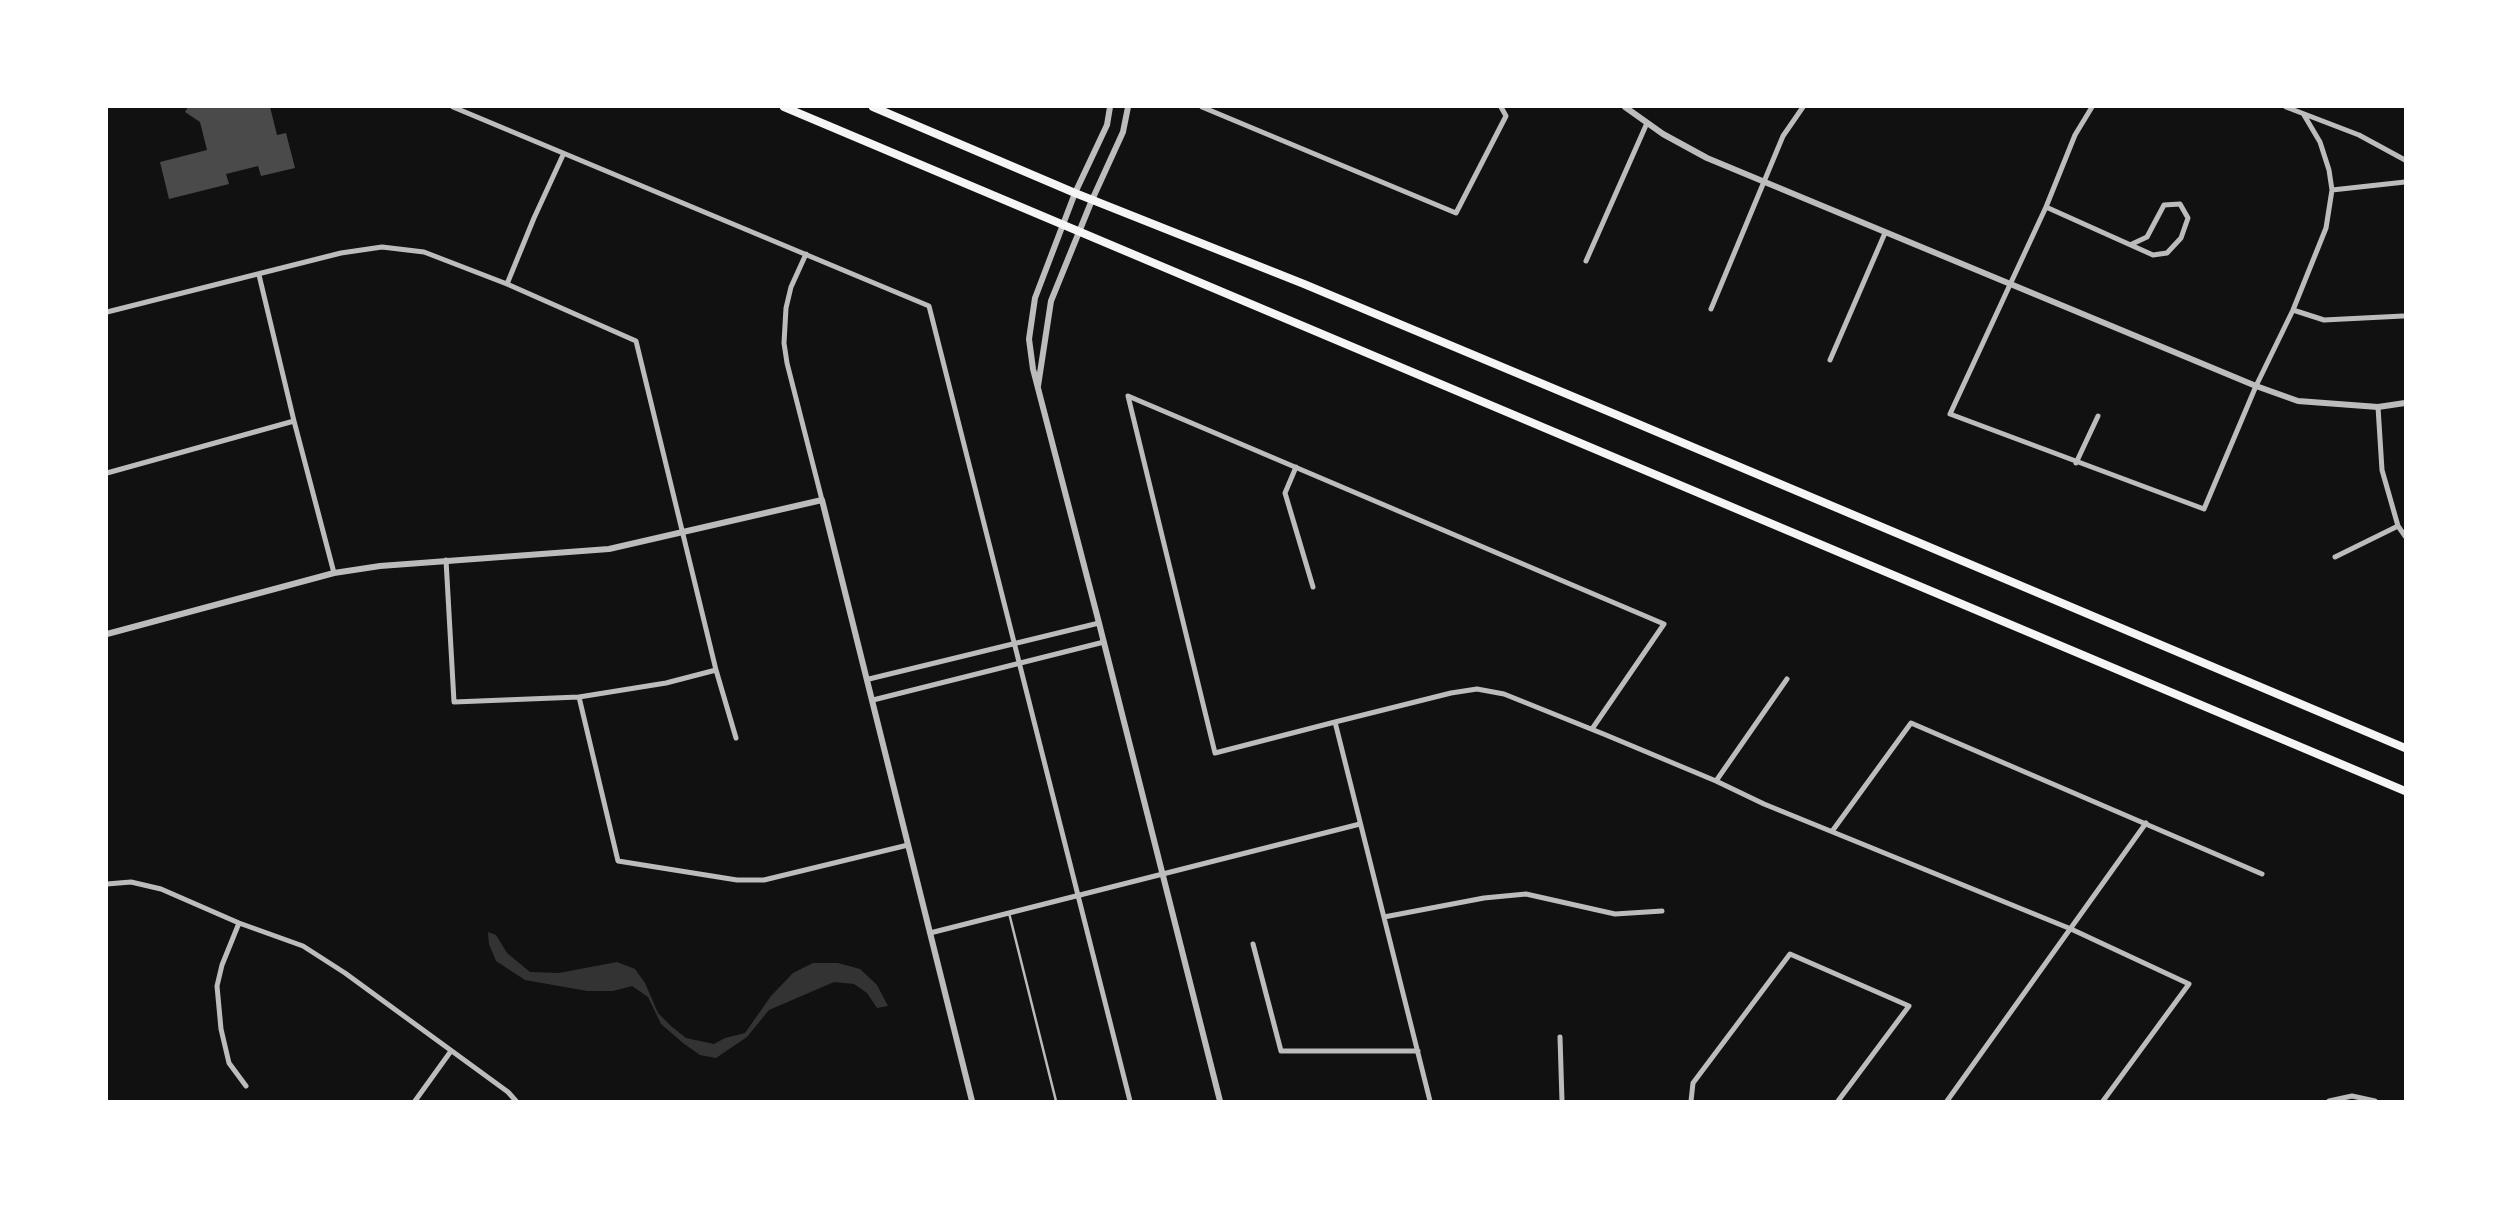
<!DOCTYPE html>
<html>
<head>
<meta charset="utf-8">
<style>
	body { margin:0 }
	#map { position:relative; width:2512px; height:1208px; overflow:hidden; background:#111; font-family:Poppins,sans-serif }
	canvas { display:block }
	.frame { position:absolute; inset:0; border:108px solid #fff; pointer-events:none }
</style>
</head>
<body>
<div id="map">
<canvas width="2512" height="1208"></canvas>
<div class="frame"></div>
</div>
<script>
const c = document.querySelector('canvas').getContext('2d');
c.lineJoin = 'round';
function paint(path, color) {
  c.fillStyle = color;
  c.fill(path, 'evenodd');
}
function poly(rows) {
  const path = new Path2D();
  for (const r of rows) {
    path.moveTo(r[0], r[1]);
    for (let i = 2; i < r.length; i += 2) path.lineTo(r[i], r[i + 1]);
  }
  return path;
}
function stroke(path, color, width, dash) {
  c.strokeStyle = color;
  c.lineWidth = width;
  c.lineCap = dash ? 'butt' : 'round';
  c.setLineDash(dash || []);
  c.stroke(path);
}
const water = poly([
	[488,932,496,935,507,953,530,972,559,973,617,962,635,969,645,983,658,1013,671,1026,686,1038,714,1044,725,1038,745,1033,771,996,793,973,813,963,838,963,860,969,877,985,888,1006,877,1008,867,993,854,984,834,982,769,1010,747,1037,716,1058,700,1055,683,1043,661,1024,648,997,632,986,613,991,587,991,525,980,496,961,489,944]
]);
const building = poly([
	[188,107,270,107,277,135,286,133,295,168,261,176,258,166,226,174,229,184,169,199,160,162,207,150,200,122,185,112]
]);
const service = poly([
	[1009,913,1056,1101]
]);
const minor = poly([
	[453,107,929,306,1130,1101],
	[1202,107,1456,213,1506,116,1501,107],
	[2092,107,2075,135,2046,207,1950,414,2204,509,2256,386,2293,310,2326,228,2332,190,2329,170,2320,142,2304,115],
	[2286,107,2359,135,2405,160],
	[2332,190,2405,182],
	[2046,207,2153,255,2167,253,2181,238,2188,218,2180,204,2164,205,2147,237,2132,244],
	[806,254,791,287,786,308,784,343,787,363,822,500],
	[1586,261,1647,123],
	[259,275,294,421,334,573],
	[507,284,534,218,563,155],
	[1711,309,1783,136,1803,107],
	[2293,310,2324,320,2403,316],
	[107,312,341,253,382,247,424,252,507,284,636,341,716,670,736,738],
	[1830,360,1885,233],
	[2378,407,2382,470,2398,526,2405,536],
	[2076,463,2098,416],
	[1296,467,1285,493,1313,587],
	[107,473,294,421],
	[2335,557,2398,526],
	[446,560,454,702,579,697,666,683,716,670],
	[869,679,1099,623],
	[579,697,618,861,737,880,764,880,908,845],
	[873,700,1104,642],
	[1335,722,1215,753,1128,396,1664,624,1592,729],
	[1716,781,1787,679],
	[1833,830,1911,723,2262,874],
	[107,884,131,882,161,889,239,923,303,946,345,973,508,1092,516,1101],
	[1384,917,1484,898,1526,894,1615,914,1662,911],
	[239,923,222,965,217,986,221,1029,229,1063,246,1086],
	[930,933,1360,824],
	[1253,944,1281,1051,1418,1051],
	[1560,1037,1562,1101],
	[415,1101,451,1051],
	[1430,1101,1335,722,1451,693,1477,689,1504,694,1606,735,1716,781,1764,804,2071,929,2189,984,2103,1101],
	[1691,1101,1693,1083,1790,954,1909,1006,1838,1101],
	[1947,1101,2146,823],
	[2329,1101,2352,1096,2375,1101]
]);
const tertiary = poly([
	[1110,107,1107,125,1075,193,1035,298,1029,339,1033,369,1099,623,1220,1101],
	[1625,107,1663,134,1707,158,2256,386,2298,401,2378,407,2405,403],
	[1038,386,1051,301,1092,200,1123,132,1128,107],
	[107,634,334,573,380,566,609,549,822,500,972,1101]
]);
const primary = poly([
	[784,107,2405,791],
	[873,107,1075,193,1304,284,1617,415,2405,748]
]);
paint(water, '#333');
paint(building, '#4a4a4a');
stroke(service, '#bcbcbc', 2.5);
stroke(minor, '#bcbcbc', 5);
stroke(tertiary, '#bcbcbc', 6);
stroke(primary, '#f5f5f5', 8);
</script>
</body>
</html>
